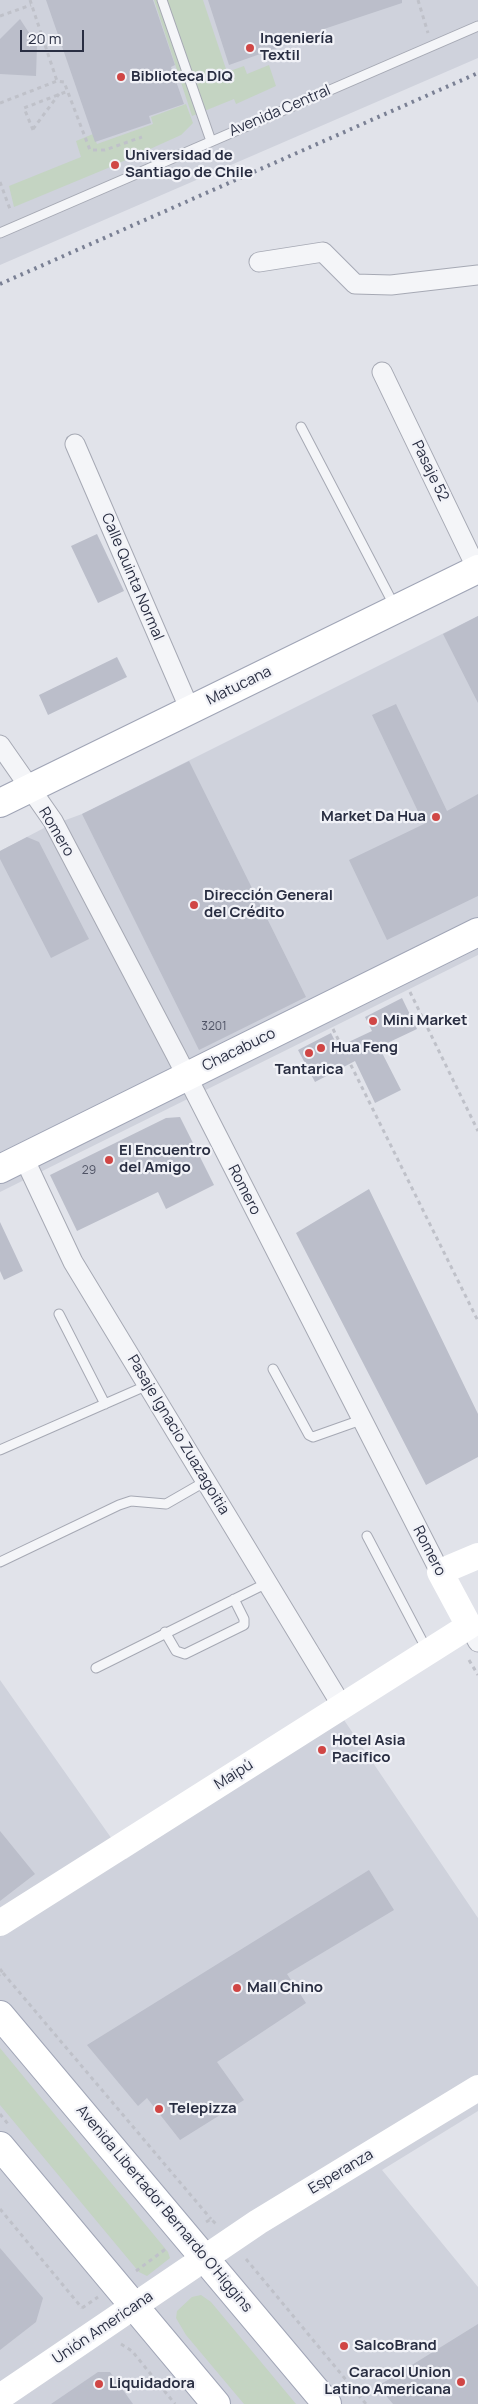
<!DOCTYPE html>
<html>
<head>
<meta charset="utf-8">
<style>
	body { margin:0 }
	#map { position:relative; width:478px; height:2404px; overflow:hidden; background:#e1e3ea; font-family:Manrope,sans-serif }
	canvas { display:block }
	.scale { position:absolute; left:20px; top:30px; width:64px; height:22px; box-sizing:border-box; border:2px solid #292e42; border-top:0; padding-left:6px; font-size:15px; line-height:18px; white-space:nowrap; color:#292e42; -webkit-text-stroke:4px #f1f2f7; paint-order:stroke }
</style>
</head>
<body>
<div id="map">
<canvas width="478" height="2404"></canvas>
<div class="scale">20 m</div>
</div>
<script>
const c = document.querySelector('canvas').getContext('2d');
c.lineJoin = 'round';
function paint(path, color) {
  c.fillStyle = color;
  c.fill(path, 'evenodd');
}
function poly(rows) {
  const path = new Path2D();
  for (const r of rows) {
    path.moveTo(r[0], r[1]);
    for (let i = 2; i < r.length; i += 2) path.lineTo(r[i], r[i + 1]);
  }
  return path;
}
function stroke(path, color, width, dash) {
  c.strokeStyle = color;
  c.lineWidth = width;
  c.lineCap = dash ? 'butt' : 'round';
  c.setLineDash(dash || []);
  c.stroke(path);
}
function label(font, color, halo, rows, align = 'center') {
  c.font = font + ' Manrope,sans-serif';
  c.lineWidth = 4.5;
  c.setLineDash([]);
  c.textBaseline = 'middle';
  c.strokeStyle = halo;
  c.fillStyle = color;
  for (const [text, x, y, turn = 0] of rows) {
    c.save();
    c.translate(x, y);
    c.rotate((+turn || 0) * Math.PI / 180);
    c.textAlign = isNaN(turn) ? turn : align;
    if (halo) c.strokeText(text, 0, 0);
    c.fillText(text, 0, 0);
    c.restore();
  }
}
const built = poly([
	[0,0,478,0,478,58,0,265],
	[478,616,478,955,0,1192,0,851,44,828,82,814],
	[0,1680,126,1859,342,1717,478,1918,478,2111,382,2170,478,2287,478,2404,0,2404]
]);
const green = poly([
	[154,0,203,0,227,72,244,66,247,74,269,65,276,86,236,104,234,99,192,116],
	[186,104,193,123,181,135,108,168,14,207,9,186,81,157,76,141,93,134,97,144,153,124,151,117],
	[0,2048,168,2252,170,2258,147,2276,139,2272,0,2105],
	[201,2295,211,2302,296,2404,244,2404,186,2335,176,2318,177,2311,192,2297]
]);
const building = poly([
	[46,0,153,0,175,65,171,67,184,104,149,116,151,123,95,142],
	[208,0,402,0,402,3,324,29,325,31,229,65],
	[20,19,37,45,36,76,0,74,0,39],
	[97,534,124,591,98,603,71,546],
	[478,616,478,703,443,634],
	[117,657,127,677,48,715,39,695],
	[396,704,447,811,478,794,478,896,387,940,349,860,424,824,372,715],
	[189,761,306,997,199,1050,82,814],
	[27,837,39,842,89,939,51,958,0,859,0,851],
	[402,998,417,1029,379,1047,401,1090,375,1103,355,1061,315,1082,298,1050,331,1033,338,1047,372,1031,365,1017],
	[180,1117,214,1185,166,1209,158,1192,77,1231,50,1175,166,1118],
	[369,1189,478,1414,478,1457,426,1485,296,1233],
	[0,1222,23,1271,4,1280,0,1271],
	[0,1831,35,1874,0,1901],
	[369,1870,394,1910,287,1974,306,2003,217,2062,244,2100,180,2140,147,2098,138,2106,87,2045],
	[0,2248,43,2298,36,2322,0,2350],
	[478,2324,478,2404,393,2404,378,2386],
	[98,2372,110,2372,133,2404,51,2404]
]);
const path = poly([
	[30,0,57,81],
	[418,0,428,33],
	[0,16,31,5],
	[0,103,57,81,64,82,90,150,105,150,142,137],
	[33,129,59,94],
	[33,130,24,108,68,91],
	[0,182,11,212],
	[410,992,478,1131],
	[333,1029,478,1321],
	[469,1660,478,1675],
	[0,1969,3,1973,0,1975],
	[3,1973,211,2219],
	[0,2114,8,2124],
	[0,2209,82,2308],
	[206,2222,211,2219,216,2224],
	[246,2259,366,2404],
	[136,2271,167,2248],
	[82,2308,98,2297],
	[121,2344,132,2351,175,2404]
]);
const lane = poly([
	[162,0,211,141],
	[0,233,478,26],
	[301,427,395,607],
	[59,1314,105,1404],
	[273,1369,309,1435,313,1437,361,1420],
	[0,1450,148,1385],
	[367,1536,427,1650],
	[0,1562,119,1505,131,1501,166,1504,206,1481],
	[165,1632,176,1651,185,1654,244,1625,244,1619,234,1599],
	[96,1668,267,1583]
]);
const street = poly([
	[259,262,323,252,355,284,391,285,478,275],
	[382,372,477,569],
	[75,444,190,710],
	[0,745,53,821,176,1055,440,1572],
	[24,1158,73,1262,342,1706],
	[469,1626,478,1642]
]);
const secondary = poly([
	[0,1923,469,1626,440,1572,478,1556],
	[0,2397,258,2222,478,2088]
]);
const primary = poly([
	[0,803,478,569],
	[0,1169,478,932],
	[0,2015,327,2404],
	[0,2146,216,2404]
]);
const rail = poly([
	[0,284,478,73]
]);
const markers = [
	[250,48,5,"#d04645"],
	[121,77,5,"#d04645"],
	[115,165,5,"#d04645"],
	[436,817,5,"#d04645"],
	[194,905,5,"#d04645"],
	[373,1021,5,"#d04645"],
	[321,1048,5,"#d04645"],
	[309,1053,5,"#d04645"],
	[109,1160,5,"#d04645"],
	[322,1750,5,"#d04645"],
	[237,1988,5,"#d04645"],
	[159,2109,5,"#d04645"],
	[344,2346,5,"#d04645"],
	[461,2382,5,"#d04645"],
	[99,2384,5,"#d04645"]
];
const numberNames = [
	["3201",214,1027],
	["29",89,1171]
];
const poiNames = [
	["Ingeniería",260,39],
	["Textil",260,56],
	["Biblioteca DIQ",131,77],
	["Universidad de",125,156],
	["Santiago de Chile",125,173],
	["Market Da Hua",426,817,"right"],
	["Dirección General",204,896],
	["del Crédito",204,913],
	["Mini Market",383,1021],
	["Hua Feng",331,1048],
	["Tantarica",309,1070,"center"],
	["El Encuentro",119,1151],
	["del Amigo",119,1168],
	["Hotel Asia",332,1741],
	["Pacifico",332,1758],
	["Mall Chino",247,1988],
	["Telepizza",169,2109],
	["SalcoBrand",354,2346],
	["Caracol Union",451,2373,"right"],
	["Latino Americana",451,2390,"right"],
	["Liquidadora",109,2384]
];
const streetNames = [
	["Avenida Central",280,111,-23],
	["Pasaje 52",430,471,64],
	["Calle Quinta Normal",132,577,67],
	["Matucana",239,686,-26],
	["Romero",56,832,59],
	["Chacabuco",239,1050,-26],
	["Romero",244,1190,63],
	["Pasaje Ignacio Zuazagoitia",178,1435,59],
	["Romero",429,1551,63],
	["Maipú",234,1775,-32],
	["Esperanza",341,2172,-31],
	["Avenida Libertador Bernardo O'Higgins",164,2209,50],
	["Unión Americana",103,2328,-34]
];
paint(built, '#cfd2dc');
paint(green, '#c4d4c2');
paint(building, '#bbbeca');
stroke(lane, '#a6a9b4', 11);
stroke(street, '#a6a9b4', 21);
stroke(primary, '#a0a5b6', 30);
stroke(path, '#bfc1c9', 3, [4, 4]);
stroke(lane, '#f4f5f8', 9);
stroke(street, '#f4f5f8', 19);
stroke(secondary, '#fff', 26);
stroke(primary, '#fff', 28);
stroke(rail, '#7a8094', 4, [2.5, 5]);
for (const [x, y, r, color] of markers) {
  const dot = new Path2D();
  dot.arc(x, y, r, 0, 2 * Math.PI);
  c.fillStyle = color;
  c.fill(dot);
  stroke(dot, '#f1f2f7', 2);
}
label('12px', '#4e5264', null, numberNames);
label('bold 15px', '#292e42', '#f1f2f7', poiNames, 'left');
label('15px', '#292e42', '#f1f2f7', streetNames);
</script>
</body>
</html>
